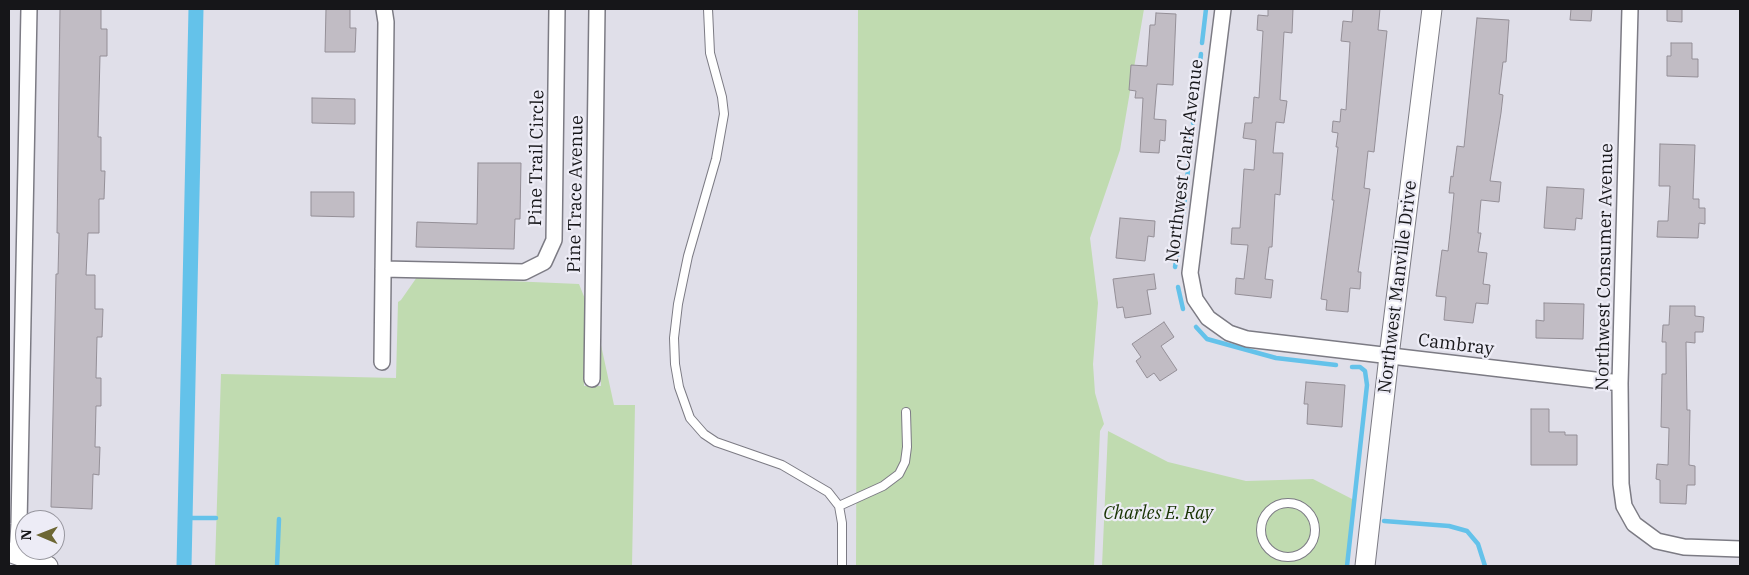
<!DOCTYPE html>
<html>
<head>
<meta charset="utf-8">
<style>
	body { margin:0 }
	#map { position:relative; width:1749px; height:575px; overflow:hidden; background:#e0dfe9; font-family:"IBM Plex Serif",serif }
	canvas { display:block }
	.frame { position:absolute; inset:0; border:10px solid #161619; pointer-events:none }
	.north { position:absolute; left:15px; top:510px; width:50px; height:50px; box-sizing:border-box; background:#edecf6; border:1px solid #97969e; border-radius:50%; rotate:271deg; font-size:14px; font-weight:700; line-height:20px; text-align:center; color:#161619 }
	.north::after { content:''; display:block; margin:auto; width:18px; height:22px; background:#6d6734; clip-path:polygon(50% 0,100% 100%,50% 72%,0 100%) }
</style>
</head>
<body>
<div id="map">
<canvas width="1749" height="575"></canvas>
<div class="frame"></div>
<div class="north">N</div>
</div>
<script>
const c = document.querySelector('canvas').getContext('2d');
c.lineJoin = 'round';
function paint(path, color) {
  c.fillStyle = color;
  c.fill(path, 'evenodd');
}
function poly(rows) {
  const path = new Path2D();
  for (const r of rows) {
    if (r.length === 3) {
      path.moveTo(r[0] + r[2], r[1]);
      path.arc(r[0], r[1], r[2], 0, 2 * Math.PI);
      continue;
    }
    path.moveTo(r[0], r[1]);
    for (let i = 2; i < r.length; i += 2) path.lineTo(r[i], r[i + 1]);
  }
  return path;
}
function stroke(path, color, width, dash) {
  c.strokeStyle = color;
  c.lineWidth = width;
  c.lineCap = dash ? 'butt' : 'round';
  c.setLineDash(dash || []);
  c.stroke(path);
}
function label(font, color, halo, rows, align = 'center') {
  c.font = font + ' "IBM Plex Serif",serif';
  c.lineWidth = 4.5;
  c.setLineDash([]);
  c.textBaseline = 'middle';
  c.strokeStyle = halo;
  c.fillStyle = color;
  for (const [text, x, y, turn = 0] of rows) {
    c.save();
    c.translate(x, y);
    c.rotate((+turn || 0) * Math.PI / 180);
    c.textAlign = isNaN(turn) ? turn : align;
    if (halo) c.strokeText(text, 0, 0);
    c.fillText(text, 0, 0);
    c.restore();
  }
}
const green = poly([
	[858,9,1144,9,1120,150,1090,238,1098,303,1093,364,1095,393,1104,424,1100,431,1094,566,856,566],
	[417,277,579,284,585,299,584,386,601,386,601,345,614,405,635,405,632,566,215,566,221,374,396,378,398,302,401,300],
	[1108,431,1168,462,1246,481,1313,479,1356,501,1348,566,1102,566]
]);
const stream = poly([
	[1202,43,1206,9],
	[1196,97,1201,54],
	[1193,123,1194,110],
	[1182,224,1192,134],
	[1175,267,1180,239],
	[1178,287,1183,309],
	[1196,327,1207,339,1276,358,1336,365],
	[185,518,216,518],
	[1384,521,1449,526,1467,531,1478,544,1485,566],
	[277,566,279,519],
	[1347,566,1367,385,1365,371,1360,367,1352,367]
]);
const canal = poly([
	[184,566,196,9]
]);
const building = poly([
	[60,9,101,9,101,29,107,29,107,56,100,56,98,137,101,137,101,171,105,171,104,199,99,199,99,233,88,233,86,275,95,275,95,309,103,309,102,337,97,337,96,378,101,378,101,406,96,406,95,447,100,447,99,475,93,474,92,509,51,507,56,274,58,274,59,233,57,233,60,9],
	[326,9,350,9,350,28,356,28,355,52,325,52,326,9],
	[1268,9,1293,9,1292,33,1284,32,1280,100,1287,101,1284,123,1276,122,1273,153,1283,153,1280,195,1275,194,1272,247,1269,247,1265,279,1273,280,1271,298,1235,294,1236,278,1244,279,1248,245,1231,244,1232,228,1240,228,1244,169,1254,170,1256,140,1243,138,1245,123,1252,123,1254,97,1259,98,1263,31,1257,30,1258,15,1268,16,1268,9],
	[1353,9,1380,9,1378,30,1387,31,1374,152,1368,151,1364,188,1370,189,1358,272,1361,272,1360,289,1350,288,1348,312,1326,310,1327,300,1321,299,1334,200,1332,200,1338,147,1336,147,1338,133,1332,132,1333,121,1340,122,1341,109,1346,110,1350,42,1341,41,1343,21,1352,22,1353,9],
	[1571,9,1592,9,1591,21,1570,20,1571,9],
	[1667,9,1682,9,1682,22,1667,21,1667,9],
	[1156,13,1176,14,1173,85,1157,84,1154,119,1166,120,1165,141,1160,140,1159,153,1140,152,1143,98,1135,98,1136,91,1129,90,1131,65,1147,66,1150,25,1155,25,1156,13],
	[1477,18,1509,20,1506,62,1503,62,1499,94,1503,95,1501,113,1490,181,1501,182,1499,202,1481,200,1478,233,1481,233,1478,252,1487,253,1483,284,1490,285,1488,304,1476,303,1473,323,1444,320,1446,297,1436,296,1442,250,1448,251,1451,224,1454,193,1449,193,1451,176,1453,177,1457,146,1464,147,1477,18],
	[1671,43,1692,43,1692,59,1698,59,1698,77,1667,76,1667,56,1671,56,1671,43],
	[312,98,355,99,355,124,312,123,312,98],
	[1660,144,1695,145,1693,199,1699,199,1699,208,1705,208,1705,224,1699,223,1698,238,1657,237,1658,221,1668,221,1670,186,1659,186,1660,144],
	[478,163,521,163,520,219,515,219,514,249,416,247,417,222,477,224,478,163],
	[1547,187,1584,189,1582,219,1576,218,1575,230,1544,228,1547,187],
	[311,192,354,192,354,217,311,216,311,192],
	[1120,218,1155,221,1154,237,1148,236,1145,261,1116,258,1120,218],
	[1154,274,1156,289,1147,290,1151,314,1125,318,1123,307,1117,308,1113,279,1154,274],
	[1544,303,1584,304,1583,339,1536,338,1536,320,1544,321,1544,303],
	[1670,306,1695,306,1695,316,1704,317,1703,332,1695,332,1695,343,1686,342,1687,410,1690,410,1689,465,1695,466,1695,485,1687,485,1686,504,1660,503,1660,480,1656,479,1657,464,1668,465,1669,428,1661,427,1662,374,1666,374,1666,342,1662,342,1663,325,1669,325,1670,306],
	[1164,322,1174,337,1161,346,1177,370,1160,381,1154,373,1147,378,1136,361,1141,357,1132,344,1164,322],
	[1306,382,1345,385,1342,427,1307,424,1308,404,1304,404,1306,382],
	[1531,409,1549,409,1549,432,1565,432,1565,435,1577,435,1577,465,1531,465,1531,409]
]);
const service = poly([
	[708,9,710,53,722,97,724,114,716,159,688,256,678,304,674,338,675,364,679,387,690,418,704,434,716,442,782,465,828,492,839,506,842,523,842,566],
	[1288,530,27],
	[839,506,883,486,899,474,905,462,907,447,906,412]
]);
const minor = poly([
	[1223,9,1190,273,1195,299,1208,318,1229,333,1247,339,1620,383],
	[1630,9,1620,383,1621,484,1624,506,1634,524,1657,541,1684,547,1740,549],
	[383,269,524,272,544,262,554,240,557,9],
	[382,362,386,22,384,9],
	[592,379,597,9],
	[17,554,19,524,29,9]
]);
const tertiary = poly([
	[9,552,48,566],
	[1365,566,1389,356,1432,9]
]);
const streetNames = [
	["Pine Trail Circle",537,158,-89],
	["Northwest Clark Avenue",1185,161,-83],
	["Pine Trace Avenue",576,194,-89],
	["Northwest Consumer Avenue",1605,267,-89],
	["Northwest Manville Drive",1398,287,-83],
	["Cambray",1456,345,7]
];
const parkNames = [
	["Charles E. Ray",1158,514]
];
paint(green, '#c0dbb0');
stroke(stream, '#64c2ea', 4.5);
stroke(canal, '#64c2ea', 15);
paint(building, '#c1bcc4');
stroke(building, '#948f97', 1);
stroke(service, '#7c7b84', 10);
stroke(minor, '#7c7b84', 18);
stroke(tertiary, '#7c7b84', 21);
stroke(service, '#fff', 8);
stroke(minor, '#fff', 15);
stroke(tertiary, '#fff', 19);
label('18px', '#161619', '#edecf6', streetNames);
label('italic 18px', '#173200', '#edecf6', parkNames);
</script>
</body>
</html>
